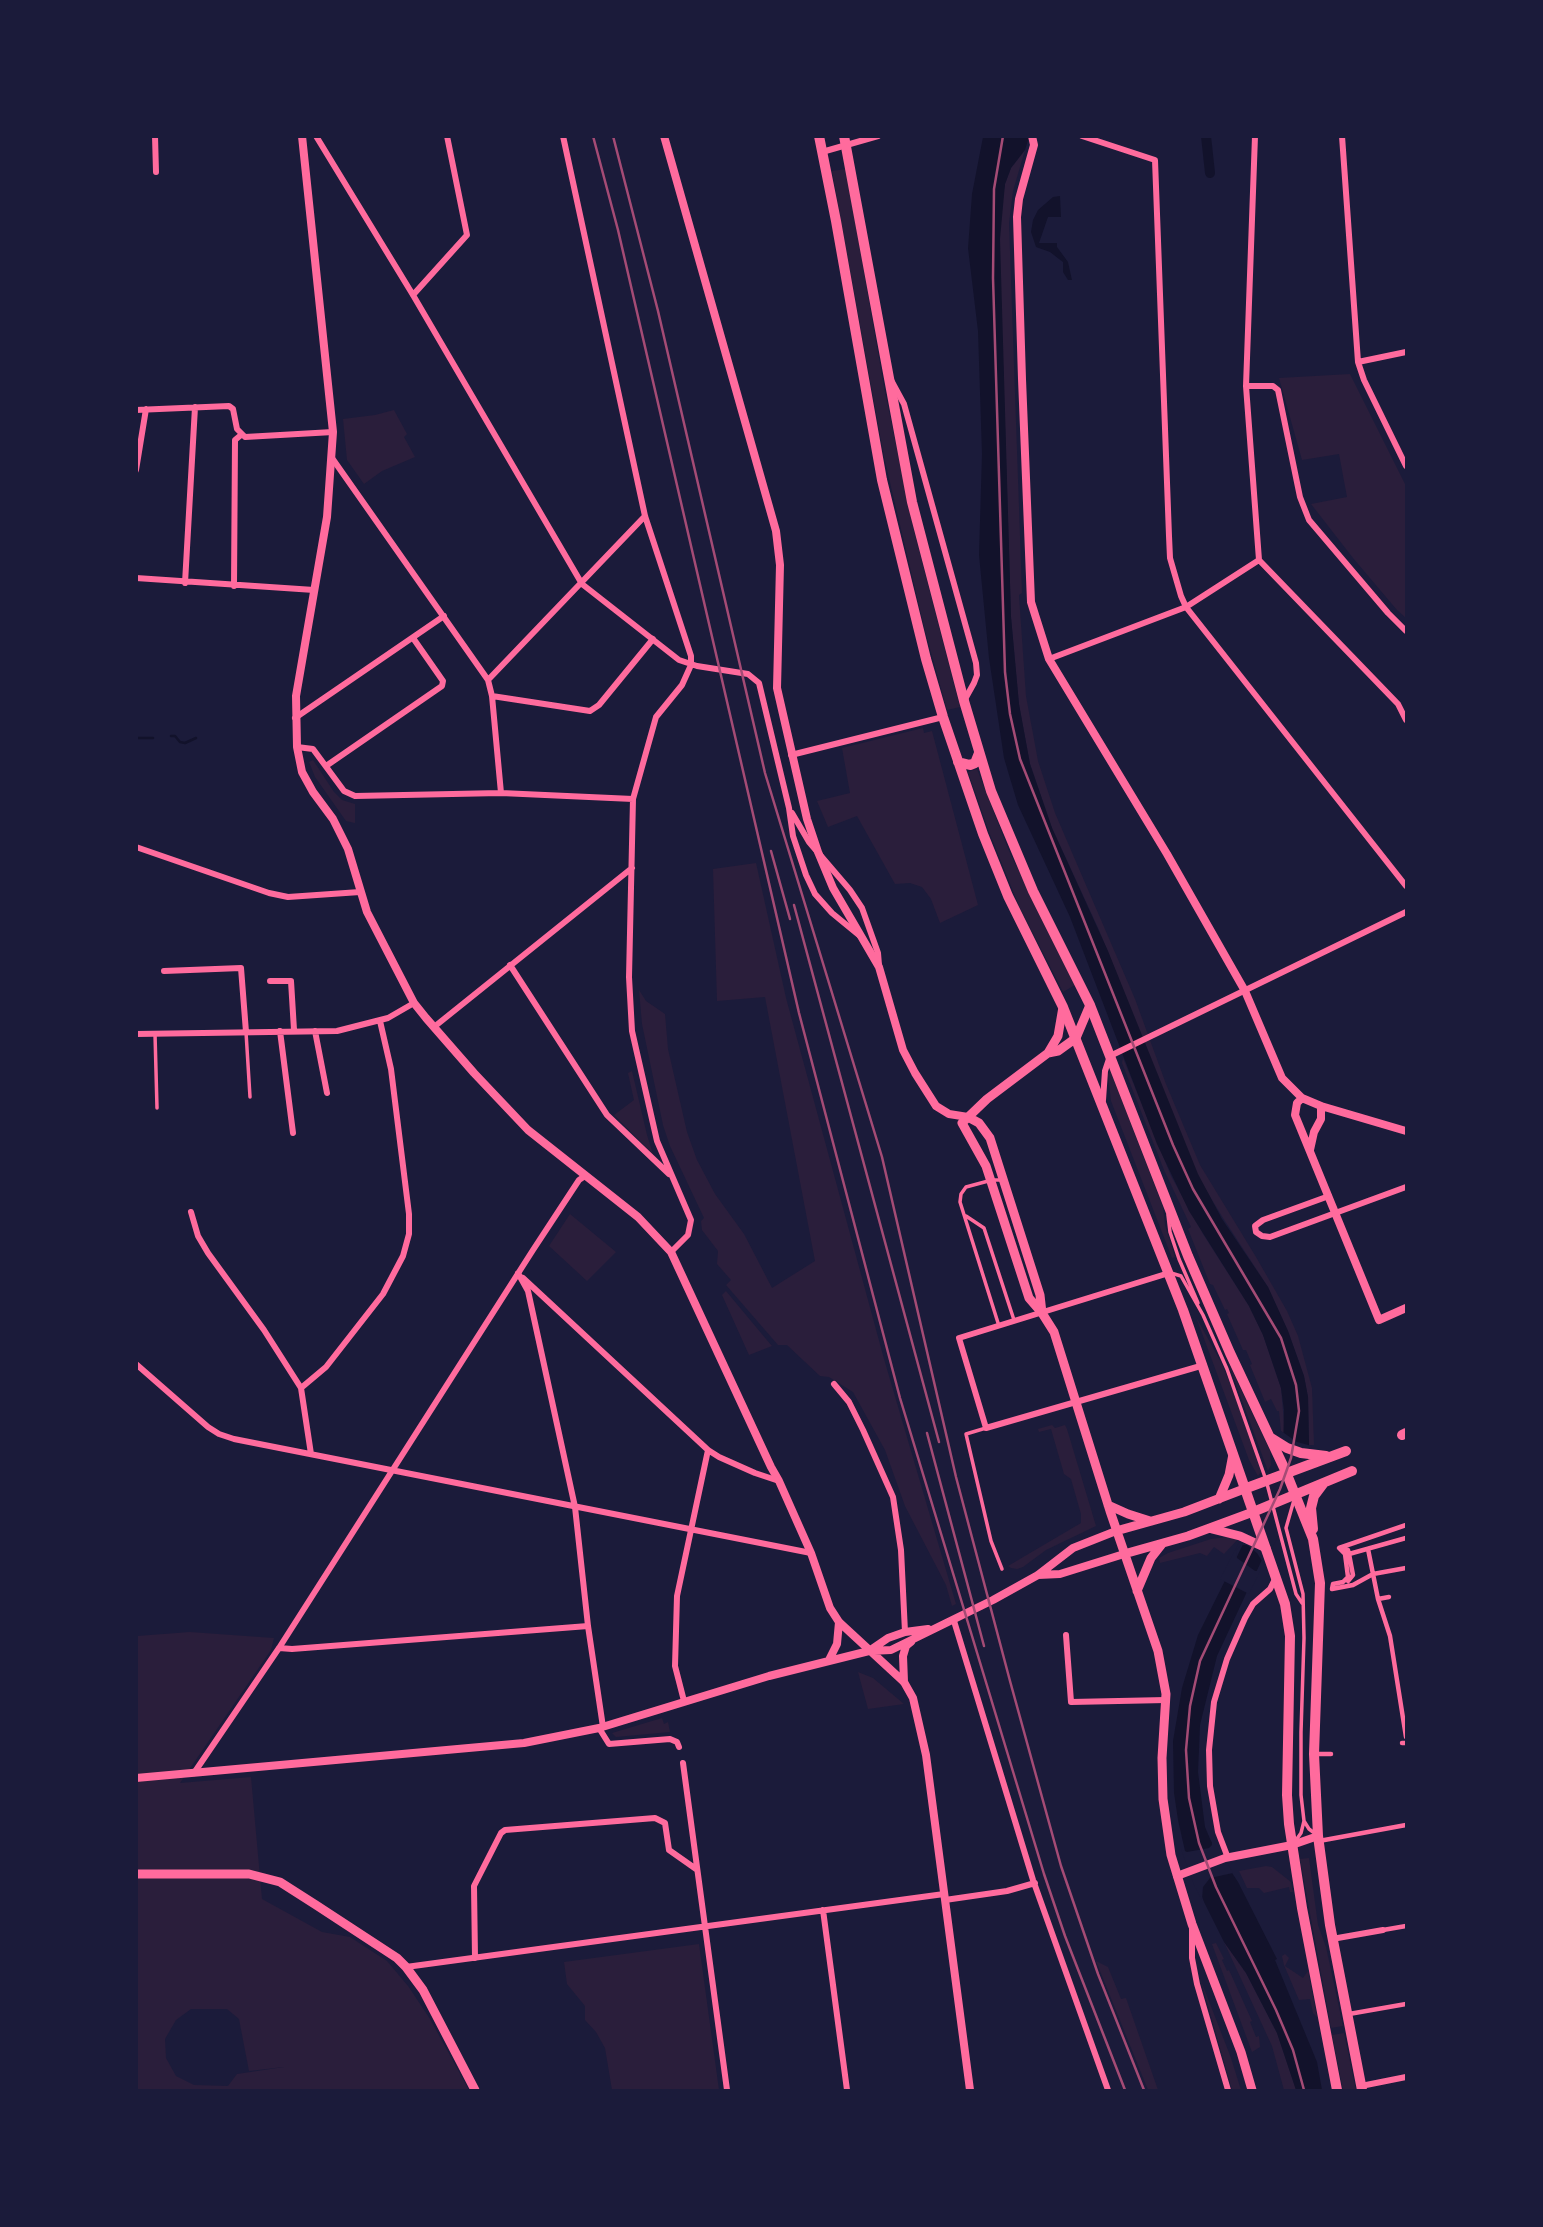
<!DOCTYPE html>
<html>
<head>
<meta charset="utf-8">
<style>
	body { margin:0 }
	#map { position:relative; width:1543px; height:2227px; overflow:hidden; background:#1b1b3a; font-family:"Noto Sans",sans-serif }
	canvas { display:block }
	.frame { position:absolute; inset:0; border:138px solid #1b1b3a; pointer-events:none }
</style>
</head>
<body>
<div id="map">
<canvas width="1543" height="2227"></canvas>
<div class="frame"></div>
</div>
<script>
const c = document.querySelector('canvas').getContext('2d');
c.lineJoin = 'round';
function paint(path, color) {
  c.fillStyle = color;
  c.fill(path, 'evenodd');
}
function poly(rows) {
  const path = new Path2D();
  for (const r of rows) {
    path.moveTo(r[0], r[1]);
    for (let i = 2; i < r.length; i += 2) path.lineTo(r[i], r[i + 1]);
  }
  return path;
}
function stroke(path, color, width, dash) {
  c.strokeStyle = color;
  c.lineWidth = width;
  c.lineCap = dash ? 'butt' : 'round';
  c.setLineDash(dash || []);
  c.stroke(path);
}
const green = poly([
	[1025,150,1013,191,1009,223,1022,593,1019,595,1020,610,1026,696,1038,761,1055,813,1135,999,1166,1084,1200,1165,1256,1257,1287,1311,1298,1336,1312,1388,1314,1445,1309,1445,1308,1397,1304,1376,1288,1331,1268,1287,1223,1218,1197,1175,1099,930,1052,828,1030,764,1019,705,1011,617,1000,269,1000,214,1005,184,1011,168],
	[846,169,884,387,914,531,960,707,947,710,925,631,884,457,832,171],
	[1350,374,1406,486,1406,618,1397,610,1353,558,1311,504,1347,497,1339,454,1302,460,1279,378],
	[394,410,407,434,404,437,415,457,382,471,364,484,347,460,343,419,375,415],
	[923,728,924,733,932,731,978,905,940,923,931,899,922,887,910,883,895,884,857,816,828,827,817,801,850,793,842,748],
	[313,760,334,792,342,800,355,804,355,823,346,821,315,777,309,762],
	[977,769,1009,851,1075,985,1063,992,1019,906,989,832,968,772],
	[756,863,786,998,884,1359,956,1604,952,1606,946,1585,905,1506,885,1450,853,1392,829,1377,820,1376,787,1345,778,1345,726,1285,731,1280,717,1264,718,1251,702,1230,701,1221,704,1218,670,1146,663,1125,642,1024,639,990,646,1001,665,1014,668,1049,687,1132,697,1160,715,1194,744,1234,772,1288,815,1261,765,997,717,1001,713,869],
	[1123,1058,1171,1176,1203,1234,1249,1306,1263,1335,1281,1388,1285,1434,1281,1431,1279,1411,1277,1411,1271,1399,1265,1402,1250,1365,1252,1364,1246,1350,1243,1350,1227,1314,1229,1313,1227,1309,1225,1310,1213,1285,1210,1284,1188,1229,1191,1227,1164,1170,1122,1063],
	[1110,1070,1163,1207,1165,1225,1175,1257,1172,1258,1111,1101,1108,1075],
	[632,1071,647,1135,653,1154,614,1115,634,1100,628,1073],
	[570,1214,616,1252,587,1281,549,1246],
	[726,1291,766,1339,772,1346,749,1355,722,1295],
	[1196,1317,1222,1364,1235,1396,1261,1472,1258,1476,1249,1460],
	[1227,1360,1270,1451,1271,1465,1268,1471],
	[1052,1425,1055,1428,1065,1425,1067,1429,1096,1526,1046,1550,1023,1567,1017,1569,1011,1568,1008,1566,1081,1523,1081,1514,1071,1479,1064,1474,1051,1429,1039,1432,1038,1429],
	[1227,1537,1238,1539,1224,1554,1214,1547,1207,1556,1200,1553,1160,1563,1159,1558,1168,1553,1211,1539],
	[190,1632,274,1638,271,1650,180,1783,251,1777,262,1899,322,1932,350,1937,387,1961,408,1986,430,2019,469,2090,137,2090,137,1636],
	[191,2009,227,2009,239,2019,249,2071,284,2067,237,2074,228,2086,194,2085,176,2076,166,2058,165,2039,176,2020],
	[858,1672,873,1678,904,1704,868,1709],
	[662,1718,664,1724,668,1722,670,1732,616,1737,612,1733],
	[1309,1858,1318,1925,1326,1947,1343,2026,1331,2028,1300,1859],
	[1266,1866,1272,1867,1291,1882,1293,1892,1290,1892,1289,1887,1264,1893,1259,1888,1247,1888,1239,1871],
	[1224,1942,1246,1973,1277,2033,1296,2090,1284,2090,1272,2046],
	[1216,1943,1224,1959,1222,1960,1227,1971,1229,1970,1252,2021,1250,2022,1256,2037,1259,2036,1260,2047,1252,2052,1212,1944],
	[699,1944,719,2090,612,2090,605,2048,596,2032,585,2020,585,2006,567,1984,564,1962],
	[1285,1954,1289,1958,1285,1966,1303,1978,1308,1971,1317,2017,1313,2013,1310,1999,1299,2000,1284,1965,1282,1956],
	[1096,1961,1108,1967,1121,1999,1126,1998,1158,2090,1148,2090],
	[1200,1978,1231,2058,1241,2090,1232,2090],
	[1344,2033,1356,2090,1343,2090,1332,2035]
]);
const water = poly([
	[983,137,1029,137,1025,150,1011,168,1005,184,1000,239,1011,617,1019,704,1030,764,1052,828,1108,951,1198,1174,1222,1219,1268,1287,1288,1331,1304,1376,1308,1397,1309,1445,1302,1474,1217,1656,1200,1725,1198,1772,1205,1827,1211,1841,1238,1882,1277,1959,1275,1960,1317,2062,1322,2090,1296,2090,1277,2033,1246,1973,1224,1942,1204,1902,1185,1851,1178,1820,1174,1793,1173,1741,1182,1688,1198,1635,1272,1486,1283,1451,1284,1410,1281,1388,1263,1335,1249,1306,1189,1211,1157,1144,1070,917,1018,805,1004,758,989,658,979,555,982,454,978,331,968,248,972,194],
	[1060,196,1061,217,1048,217,1039,243,1057,243,1057,247,1068,262,1072,280,1068,280,1063,272,1063,262,1059,259,1050,252,1036,247,1031,232,1033,220,1038,210,1053,197]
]);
const pier = poly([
	[1281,1431,1297,1442,1312,1446,1306,1475,1295,1503,1264,1564,1257,1553,1247,1545,1241,1545,1236,1551,1237,1558,1255,1571,1260,1571,1249,1594,1220,1579,1269,1485,1276,1467],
	[1212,1840,1214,1840,1217,1843,1233,1873,1210,1878,1203,1887,1202,1900,1194,1885,1181,1849,1187,1852,1209,1848,1212,1845]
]);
const stream = poly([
	[171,736,175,736,180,742,185,743,196,738],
	[136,738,153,738]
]);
const canal = poly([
	[1206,136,1210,173]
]);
const service = poly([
	[246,1032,250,1097],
	[155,1034,157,1108],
	[1168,1215,1170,1232,1179,1259,1198,1303],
	[966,1216,984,1228,1014,1320],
	[1171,1273,1181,1276,1203,1315,1227,1369,1266,1480,1296,1594,1302,1603],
	[999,1326,960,1202,961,1194,966,1187,992,1180,1002,1180],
	[986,1428,966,1434,991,1541,1002,1569],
	[1304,1821,1309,1829,1317,1835],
	[1294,1843,1301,1833,1304,1821,1301,1795,1301,1732,1304,1638,1303,1594,1286,1528,1294,1500]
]);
const pedestrian = poly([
	[1341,1549,1348,1550,1349,1554,1353,1575,1348,1581],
	[1368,1549,1378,1599,1390,1636,1406,1737],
	[1349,1554,1406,1538],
	[1332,1589,1333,1584,1343,1582,1348,1577,1345,1554,1339,1548,1406,1525],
	[1332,1589,1353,1585,1373,1574,1406,1568],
	[1378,1599,1389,1597],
	[1402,1743,1406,1743],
	[1314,1754,1331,1754],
	[1319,1841,1406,1825],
	[1383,1930,1406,1926],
	[1349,2014,1406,2004]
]);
const minor = poly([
	[155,136,156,172],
	[316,136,413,295,582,584,679,660,697,666,748,674,759,683,789,808,793,836,806,875,815,894,832,913,860,936],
	[563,136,645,516,691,656,691,665,682,685,656,717,633,799,629,977,632,1031,657,1141,691,1220,688,1235,671,1252],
	[1082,136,1155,160,1169,536,1170,558,1181,596,1186,607,1406,886],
	[1255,136,1246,386,1259,560,1398,704,1406,720],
	[1342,136,1358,362,1364,380,1406,466],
	[822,152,878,136],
	[413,295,467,235,447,136],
	[1358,362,1406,352],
	[891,380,904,404,976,663,977,675,974,683,964,701],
	[1246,386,1273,386,1278,390,1300,497,1309,520,1388,613,1406,631],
	[136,410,229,406,233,409,237,429,245,437,333,432],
	[332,458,488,680,492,696,501,793],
	[136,470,146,409],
	[136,578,314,590],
	[185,583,195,407],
	[234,586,235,440,241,435],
	[1049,659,1186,607,1259,560],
	[488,680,645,516],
	[492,696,590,711,599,705,653,639],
	[295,718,444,616],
	[297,747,313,749,344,791,355,796,501,793,633,799],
	[791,755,943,717],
	[326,766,442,686,443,681,413,638],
	[792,813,809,842,850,890,862,908,878,953,879,965],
	[136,847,269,893,288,897,360,892],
	[510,965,607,1115,669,1174],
	[164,971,241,968,246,1032],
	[270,981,291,981,294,1030],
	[434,1027,632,868],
	[280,1031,293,1133],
	[315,1031,327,1093],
	[136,1034,337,1031,388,1018,414,1003],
	[1103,1100,1105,1071,1110,1056,1406,912],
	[1329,1196,1263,1220,1255,1226,1256,1232,1262,1236,1270,1237,1406,1187],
	[191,1212,198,1236,208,1253,264,1330,301,1388],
	[518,1273,528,1291,575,1507,588,1626,603,1727],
	[1169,1273,959,1338,986,1428,1204,1365],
	[523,1278,708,1450,719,1457,755,1473,779,1481],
	[136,1364,208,1427,219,1434,234,1439,811,1553],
	[834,1384,849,1402,863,1430,893,1497,901,1550,905,1632],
	[311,1454,301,1388,326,1367,383,1294,403,1256,409,1234,409,1214,391,1069,380,1021],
	[954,1621,1033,1880,1108,2090],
	[1066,1635,1071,1702,1166,1700],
	[279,1648,292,1649,588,1626],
	[684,1701,675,1666,677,1596,708,1450],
	[599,1728,609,1744,670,1739,677,1742,679,1747],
	[683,1763,727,2090],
	[194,1773,279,1648,533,1250,579,1180,585,1176],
	[1228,1858,1218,1832,1210,1786,1209,1750,1214,1702,1227,1659,1245,1618,1253,1604,1270,1589,1276,1577],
	[945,1900,1007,1891,1035,1883],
	[823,1910,847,2090],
	[1192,1929,1192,1958,1197,1984,1228,2090],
	[1332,1939,1383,1930],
	[475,1958,474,1886,501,1833,505,1830,655,1818,665,1823,669,1850,696,1869],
	[406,1967,944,1894],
	[1361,2086,1406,2077]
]);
const tertiary = poly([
	[302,136,333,432,327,517,296,696,297,747,302,772,313,792,333,819,348,849,367,912,414,1003,426,1018,474,1073,528,1130,638,1217,671,1252,771,1467,779,1481,811,1553,830,1608,839,1622,904,1682,913,1698,926,1755,970,2090],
	[664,136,776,531,780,565,777,688,807,819,818,852,833,888,879,967,903,1050,915,1073,936,1106,949,1114,968,1117],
	[1032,136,1034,145,1019,199,1017,217,1022,379,1031,602,1049,659,1167,854,1245,991,1282,1078,1302,1098,1321,1106,1406,1131],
	[1302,1098,1297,1103,1295,1115,1379,1320,1406,1308],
	[1310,1150,1314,1132,1321,1119,1321,1106],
	[1038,1575,1060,1574,1124,1554],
	[869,1651,888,1638,905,1632,928,1629],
	[829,1660,837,1644,839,1622],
	[904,1682,903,1656,906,1646,911,1642],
	[136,1778,524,1743,599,1728,769,1676,869,1651,891,1650,993,1600,1038,1575,1073,1548,1116,1531],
	[1177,1876,1225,1858,1292,1845,1318,1836]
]);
const secondary = poly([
	[1090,1005,1076,1038,1058,1051,1048,1053,987,1099,962,1123,986,1166,1029,1298,1042,1313,1054,1332,1110,1511,1158,1651,1166,1694,1162,1758,1163,1799,1171,1855,1192,1924,1241,2052,1252,2090],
	[1048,1053,1058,1036,1063,1007],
	[968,1117,979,1123,990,1138,1040,1295,1042,1313],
	[1219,1499,1229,1475,1233,1454],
	[1108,1505,1128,1514,1150,1521],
	[1212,1529,1240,1536,1266,1548],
	[1116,1531,1184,1512,1244,1489],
	[1124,1554,1188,1536,1253,1512],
	[1137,1591,1151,1558,1162,1544],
	[136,1874,249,1874,280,1882,316,1905,397,1958,406,1967,423,1990,475,2090]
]);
const primary = poly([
	[819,136,836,221,882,480,926,659,943,717,983,834,1008,896,1063,1007,1183,1310,1285,1604,1290,1636,1287,1795,1289,1824,1302,1908,1337,2090],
	[844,136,912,502,964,701,991,791,1033,891,1090,1005,1188,1256,1230,1353,1286,1472,1313,1539,1320,1583,1314,1754,1318,1836,1330,1925,1362,2090],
	[958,762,970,765,975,763,979,753],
	[1402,1435,1406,1433],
	[1271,1438,1287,1448,1301,1453,1326,1456],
	[1244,1489,1346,1451],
	[1253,1512,1352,1471],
	[1313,1529,1311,1508,1314,1496,1323,1484]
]);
const rail = poly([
	[593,136,618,230,799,1013,900,1398,1044,1874,1065,1936,1125,2090],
	[613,136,658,311,765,773,882,1157,956,1477,1010,1681,1061,1866,1098,1974,1144,2090],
	[1003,136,994,189,993,278,1005,672,1010,714,1020,759,1173,1145,1193,1189,1281,1338,1296,1385,1299,1411,1291,1458,1280,1489,1200,1661,1190,1706,1186,1750,1189,1798,1199,1843,1216,1887,1276,2010,1293,2050,1304,2090],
	[771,851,790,919],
	[794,905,939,1442],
	[927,1433,984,1646]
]);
paint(green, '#2a1e3b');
paint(water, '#12122b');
paint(pier, '#1b1b3a');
stroke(stream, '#12122b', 2.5);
stroke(canal, '#12122b', 10);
stroke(service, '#ff6b9d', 3.5);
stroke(pedestrian, '#ff6b9d', 4.5);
stroke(minor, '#ff6b9d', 6);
stroke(tertiary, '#ff6b9d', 8);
stroke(secondary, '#ff6b9d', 9);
stroke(primary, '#ff6b9d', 10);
stroke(rail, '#a44b75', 2.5);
</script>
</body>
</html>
